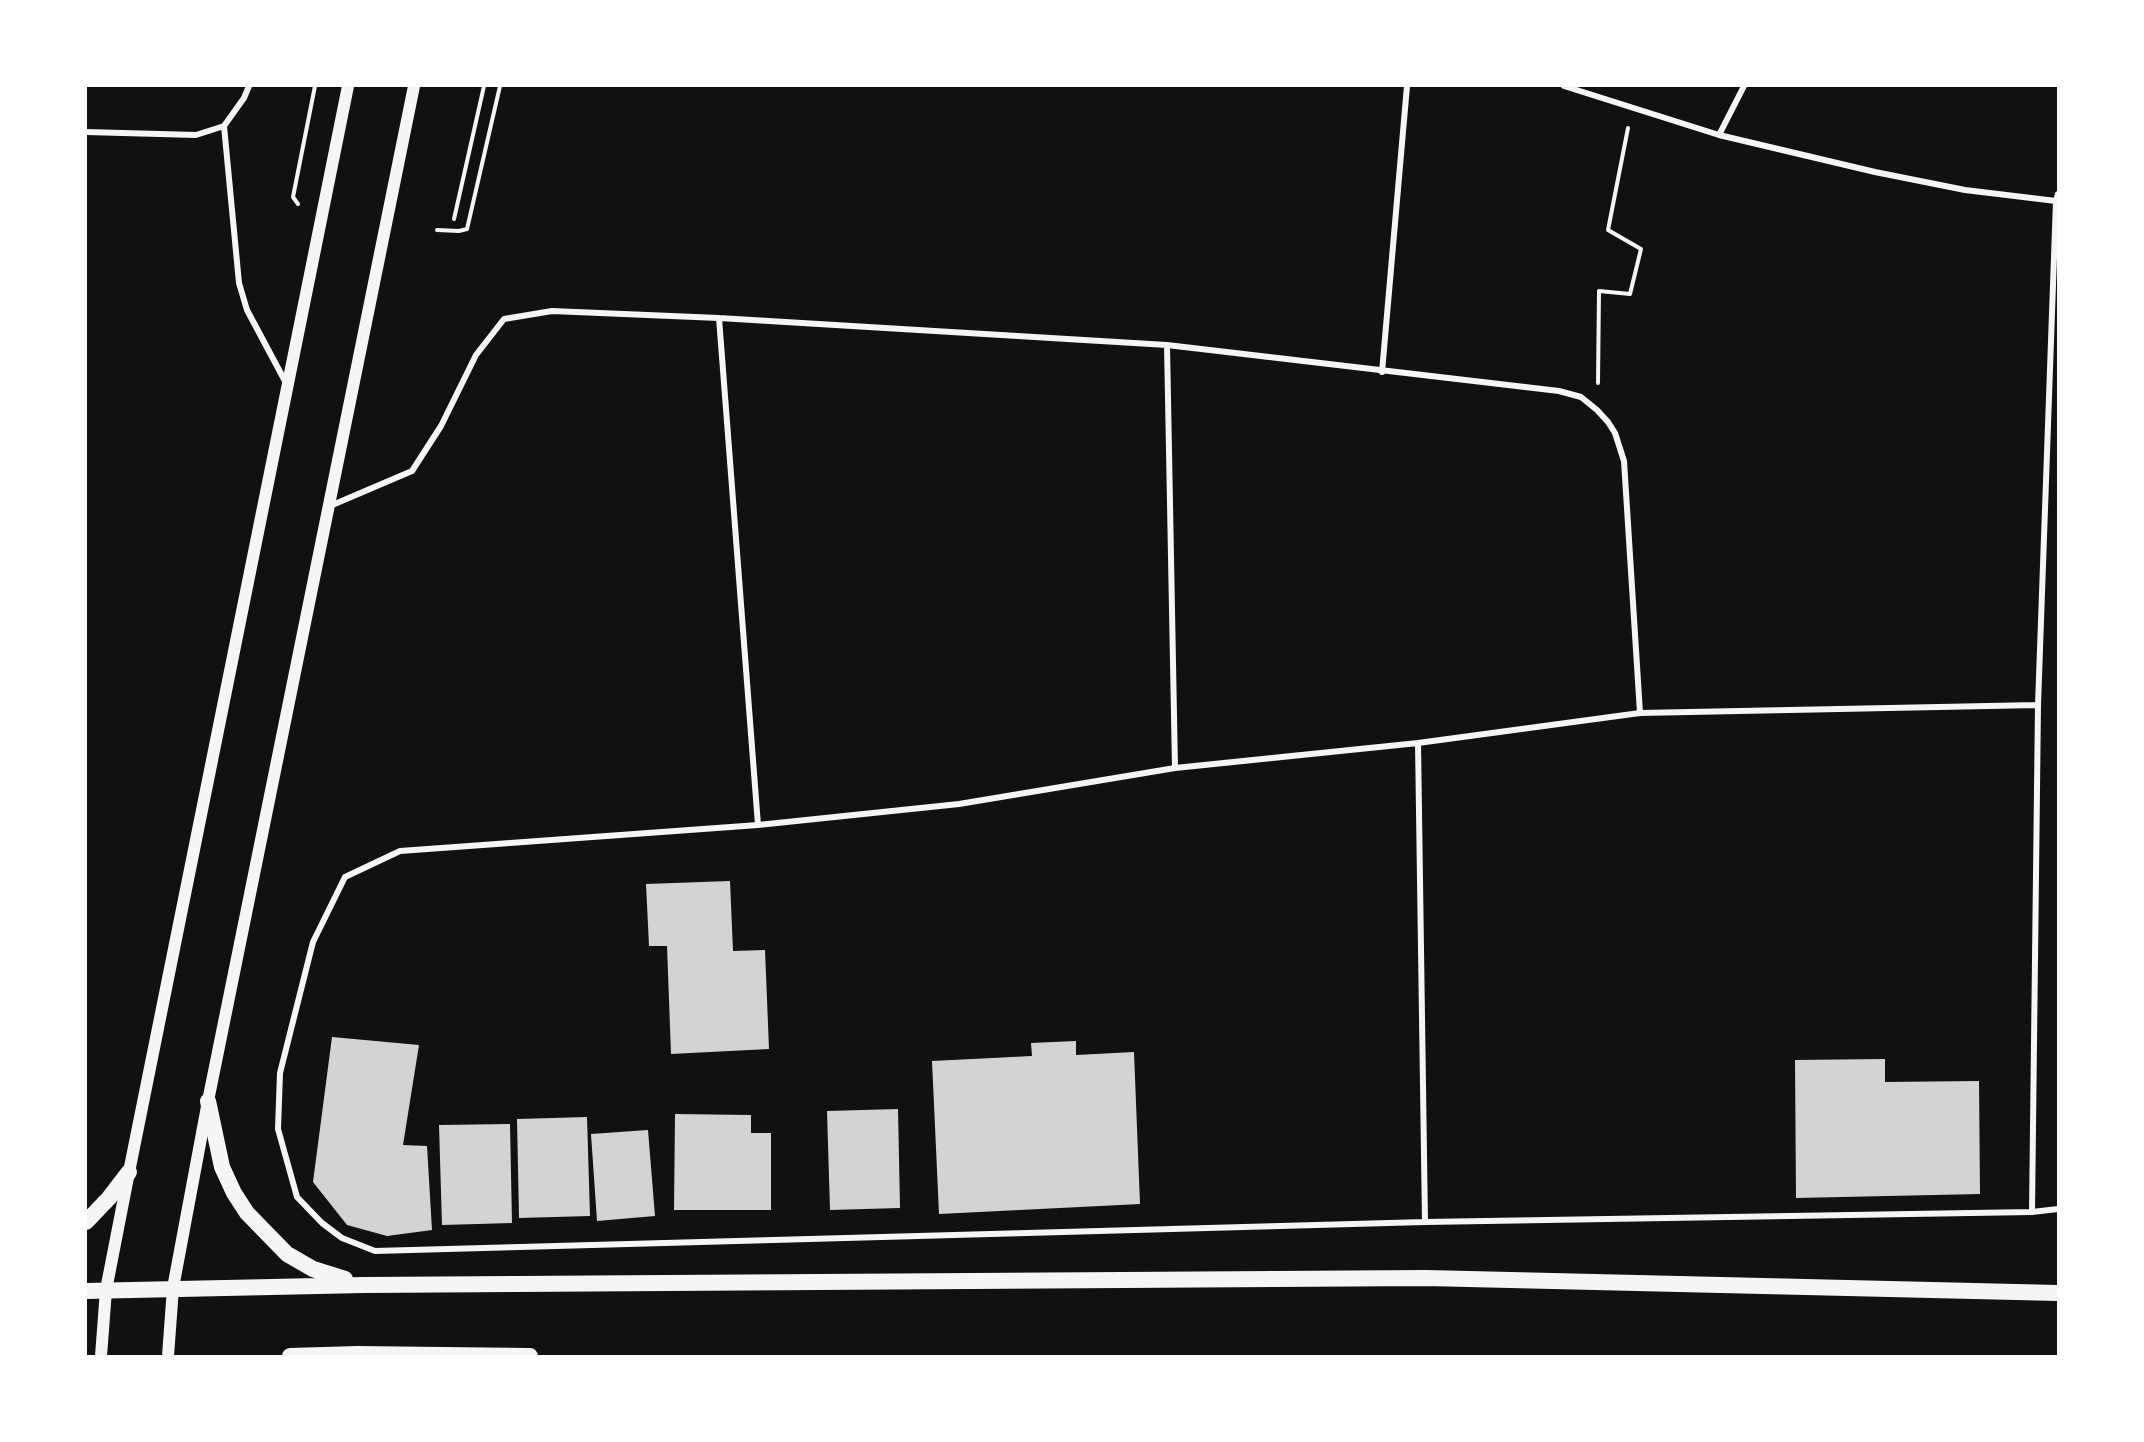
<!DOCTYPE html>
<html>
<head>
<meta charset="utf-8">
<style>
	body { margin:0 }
	#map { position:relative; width:2144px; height:1442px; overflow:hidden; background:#111; font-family:Manrope,sans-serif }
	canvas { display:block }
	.frame { position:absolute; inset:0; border:87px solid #fff; pointer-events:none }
</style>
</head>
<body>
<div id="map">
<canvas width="2144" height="1442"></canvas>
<div class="frame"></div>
</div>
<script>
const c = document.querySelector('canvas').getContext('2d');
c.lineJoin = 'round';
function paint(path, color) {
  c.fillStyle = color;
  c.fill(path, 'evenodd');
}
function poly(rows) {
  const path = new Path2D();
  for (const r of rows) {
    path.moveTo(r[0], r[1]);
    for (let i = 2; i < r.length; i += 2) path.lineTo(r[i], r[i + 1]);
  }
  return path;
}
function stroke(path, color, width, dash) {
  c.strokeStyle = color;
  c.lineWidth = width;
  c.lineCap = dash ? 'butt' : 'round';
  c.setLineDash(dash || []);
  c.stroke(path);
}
const building = poly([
	[730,881,733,951,765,950,769,1049,671,1054,667,946,649,946,646,884],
	[332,1037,419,1045,403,1145,427,1146,432,1230,387,1236,347,1225,313,1182],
	[1076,1041,1076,1055,1134,1052,1140,1204,939,1214,932,1061,1032,1056,1031,1043],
	[1885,1059,1885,1082,1979,1081,1980,1194,1796,1198,1795,1060],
	[898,1109,900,1208,830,1210,827,1111],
	[675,1114,751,1115,751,1133,771,1133,771,1210,674,1210],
	[587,1117,590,1216,519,1218,517,1119],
	[510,1124,512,1223,442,1225,439,1125],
	[648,1130,655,1216,597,1221,591,1134]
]);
const path = poly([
	[298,204,293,197,315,86],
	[454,219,484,86],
	[437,230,459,231,467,229,500,86],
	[1598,383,1599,291,1630,294,1641,249,1608,230,1628,128]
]);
const minor = poly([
	[1564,86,1719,135,1875,172,1965,190,2056,201],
	[224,126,239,283,247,310,286,383],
	[86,132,196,135,224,126,244,98,249,86],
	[1719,135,1744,86],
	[719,318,758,825],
	[1167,345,1175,768],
	[1382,372,1407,86],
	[330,506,412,471,441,426,476,355,504,319,552,311,719,318,1167,345,1559,391,1581,397,1597,410,1608,422,1615,433,1624,461,1640,713],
	[2038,705,1640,713,1418,743,1175,768,959,804,758,825,400,851,345,877,313,942,280,1073,278,1129,297,1197,322,1223,342,1238,375,1251,1425,1222,2032,1212,2058,1209],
	[1418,743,1425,1222],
	[2032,1212,2038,705,2056,201,2058,194]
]);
const secondary = poly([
	[101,1356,106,1290,129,1172,348,86],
	[168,1356,173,1288,208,1101,414,86]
]);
const trunk = poly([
	[208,1101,222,1167,234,1193,247,1213,287,1254,313,1269,345,1279],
	[86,1222,109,1198,129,1172],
	[86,1291,364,1285,1426,1278,2058,1293],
	[290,1356,357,1354,530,1356]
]);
paint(building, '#d3d3d3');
stroke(path, '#f5f5f5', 4);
stroke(minor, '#f5f5f5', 6);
stroke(secondary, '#f5f5f5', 12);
stroke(trunk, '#f5f5f5', 16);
</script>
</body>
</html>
